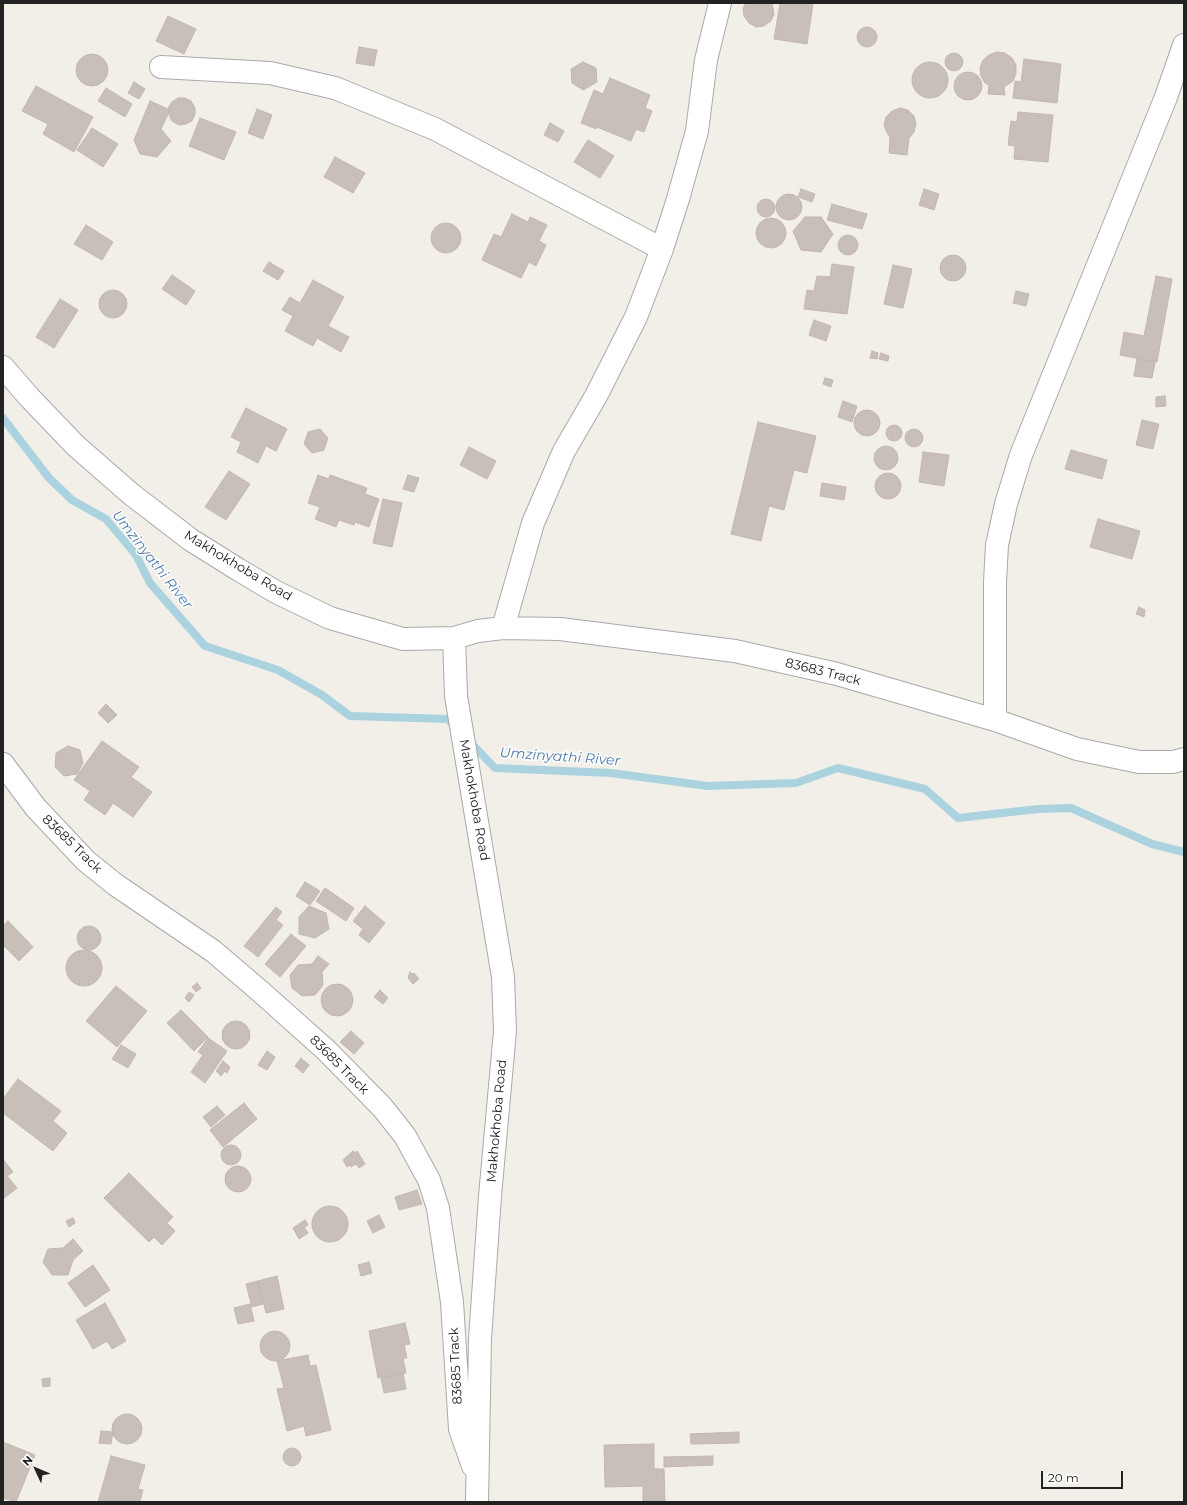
<!DOCTYPE html>
<html>
<head>
<meta charset="utf-8">
<style>
	body { margin:0 }
	#map { position:relative; width:1187px; height:1505px; overflow:hidden; background:#f2efe9; font-family:Montserrat,sans-serif }
	canvas { display:block }
	.frame { position:absolute; inset:0; border:4px solid #222; pointer-events:none }
	.north { position:absolute; left:16px; top:1449px; width:40px; height:40px; -webkit-text-stroke:3px #fff; paint-order:stroke; rotate:314deg; font-size:11px; font-weight:700; line-height:16px; text-align:center; color:#222 }
	.north::after { content:''; display:block; margin:auto; width:14px; height:18px; background:#222; clip-path:polygon(50% 0,100% 100%,50% 72%,0 100%) }
	.scale { position:absolute; left:1041px; top:1471px; width:82px; height:18px; box-sizing:border-box; border:2px solid #222; border-top:0; padding-left:5px; font-size:12px; line-height:14px; white-space:nowrap; color:#222; -webkit-text-stroke:3px #fff; paint-order:stroke }
</style>
</head>
<body>
<div id="map">
<canvas width="1187" height="1505"></canvas>
<div class="frame"></div>
<div class="north">N</div>
<div class="scale">20 m</div>
</div>
<script>
const c = document.querySelector('canvas').getContext('2d');
c.lineJoin = 'round';
function poly(rows) {
  const path = new Path2D();
  for (const r of rows) {
    if (r.length === 3) {
      path.moveTo(r[0] + r[2], r[1]);
      path.arc(r[0], r[1], r[2], 0, 2 * Math.PI);
      continue;
    }
    path.moveTo(r[0], r[1]);
    for (let i = 2; i < r.length; i += 2) path.lineTo(r[i], r[i + 1]);
  }
  return path;
}
function stroke(path, color, width, dash) {
  c.strokeStyle = color;
  c.lineWidth = width;
  c.lineCap = dash ? 'butt' : 'round';
  c.setLineDash(dash || []);
  c.stroke(path);
}
function paint(path, color) {
  c.fillStyle = color;
  c.fill(path, 'evenodd');
}
function label(font, color, halo, rows, align = 'center') {
  c.font = font + ' Montserrat,sans-serif';
  c.lineWidth = 3;
  c.setLineDash([]);
  c.textBaseline = 'middle';
  c.strokeStyle = halo;
  c.fillStyle = color;
  for (const [text, x, y, turn = 0] of rows) {
    c.save();
    c.translate(x, y);
    c.rotate((+turn || 0) * Math.PI / 180);
    c.textAlign = isNaN(turn) ? turn : align;
    if (halo) c.strokeText(text, 0, 0);
    c.fillText(text, 0, 0);
    c.restore();
  }
}
const stream = poly([
	[3,418,49,478,72,500,106,519,136,555,150,583,205,646,278,670,322,695,350,716,448,719,455,727],
	[469,741,495,768,611,773,708,786,796,783,838,768,925,789,958,818,1038,809,1071,808,1152,844,1184,852]
]);
const building = poly([
	[746,3,772,3,774,14,771,21,764,26,756,27,749,23,744,16,743,8,746,3],
	[780,3,813,4,807,44,774,39,780,3],
	[168,16,196,29,184,54,156,41,168,16],
	[867,37,10],
	[359,47,377,50,374,66,356,63,359,47],
	[997,52,1005,53,1012,58,1016,65,1016,73,1013,81,1004,87,1005,95,988,94,989,85,985,83,981,76,980,68,983,60,989,55,997,52],
	[954,62,9],
	[92,70,16],
	[1024,59,1061,64,1057,103,1013,98,1015,81,1021,82,1024,59],
	[583,62,596,68,597,82,583,90,572,83,571,69,583,62],
	[930,80,18],
	[968,86,14],
	[610,78,650,95,645,108,652,111,644,132,636,129,631,141,597,127,596,129,581,123,594,90,603,94,610,78],
	[134,82,145,89,139,99,128,93,134,82],
	[36,86,93,117,74,152,43,134,48,124,22,111,36,86],
	[106,88,132,104,125,117,98,101,106,88],
	[178,98,185,98,191,101,195,108,195,114,192,121,186,124,179,125,172,121,169,115,170,109,168,108,172,102,178,98],
	[150,101,170,110,161,129,171,141,157,157,140,154,134,140,150,101],
	[900,108,908,110,914,116,916,124,914,132,909,138,907,155,889,153,890,137,887,133,884,125,886,117,892,111,900,108],
	[257,109,272,115,263,139,248,133,257,109],
	[1018,112,1053,115,1048,162,1014,159,1015,146,1008,145,1011,121,1017,122,1018,112],
	[200,118,236,132,224,160,189,146,200,118],
	[550,123,564,131,558,142,544,135,550,123],
	[92,128,118,144,103,167,77,150,92,128],
	[588,140,614,156,600,178,574,162,588,140],
	[335,157,365,173,353,193,324,177,335,157],
	[801,189,815,194,812,202,798,197,801,189],
	[924,189,939,194,934,210,919,205,924,189],
	[789,207,13],
	[766,208,9],
	[832,204,867,214,862,229,827,220,832,204],
	[512,214,528,222,530,217,547,225,539,241,546,245,536,266,529,262,521,278,482,260,494,234,501,237,512,214],
	[805,217,821,217,833,234,821,252,801,250,793,231,805,217],
	[771,233,15],
	[446,238,15],
	[86,225,113,242,102,260,74,244,86,225],
	[848,245,10],
	[953,268,13],
	[269,262,284,271,278,280,263,271,269,262],
	[832,264,854,267,847,314,804,309,807,290,814,291,817,276,830,277,832,264],
	[893,265,912,269,903,308,884,304,893,265],
	[172,275,195,291,186,305,162,289,172,275],
	[1156,276,1172,279,1157,362,1120,355,1124,332,1144,336,1156,276],
	[313,280,344,297,328,326,349,337,341,352,317,338,313,346,285,331,293,316,282,310,290,297,300,303,313,280],
	[113,304,14],
	[1016,291,1029,294,1026,306,1013,303,1016,291],
	[60,299,78,310,54,348,36,337,60,299],
	[814,320,831,326,826,341,809,335,814,320],
	[872,351,878,353,877,359,870,358,872,351],
	[881,353,889,356,888,361,879,359,881,353],
	[1137,359,1155,362,1152,378,1134,376,1137,359],
	[825,378,833,380,831,387,823,384,825,378],
	[1165,396,1166,406,1156,407,1156,397,1165,396],
	[843,401,857,406,852,422,838,417,843,401],
	[246,408,287,429,276,451,266,446,258,463,237,452,241,442,231,437,246,408],
	[867,423,13],
	[1142,420,1159,424,1153,449,1136,445,1142,420],
	[758,422,816,436,807,473,794,470,784,510,769,506,761,541,731,534,758,422],
	[894,433,8],
	[320,429,328,438,324,450,312,453,304,444,308,432,320,429],
	[914,438,9],
	[886,458,12],
	[469,447,496,461,487,479,460,465,469,447],
	[1071,450,1107,460,1102,479,1065,469,1071,450],
	[923,452,949,455,944,486,919,482,923,452],
	[229,471,250,484,226,520,205,507,229,471],
	[888,486,13],
	[318,475,329,479,330,475,367,488,365,494,379,499,369,527,355,522,354,525,339,520,336,527,315,519,320,507,308,503,318,475],
	[408,475,419,478,414,492,403,489,408,475],
	[822,483,846,487,844,500,820,496,822,483],
	[383,499,402,503,392,547,373,543,383,499],
	[1098,519,1140,531,1132,559,1090,547,1098,519],
	[1139,607,1145,610,1144,617,1136,614,1139,607],
	[106,704,117,715,108,723,98,713,106,704],
	[102,741,139,767,131,777,152,792,133,817,113,803,105,815,84,800,90,791,74,780,102,741],
	[68,746,80,750,83,763,77,774,64,776,55,767,56,753,68,746],
	[305,882,320,891,310,905,296,896,305,882],
	[325,888,354,908,346,921,316,901,325,888],
	[309,906,326,913,329,929,315,938,299,934,299,917,309,906],
	[365,906,385,923,369,943,359,935,363,929,353,921,365,906],
	[276,907,282,912,276,920,283,925,258,957,244,946,276,907],
	[8,921,33,947,19,961,3,945,3,926,8,921],
	[89,938,12],
	[291,934,306,946,280,977,265,964,291,934],
	[84,968,18],
	[318,956,329,964,322,972,323,985,315,995,302,996,292,988,290,975,298,965,312,964,318,956],
	[410,972,412,974,414,973,419,979,413,984,408,978,410,972],
	[197,983,201,988,196,992,192,987,197,983],
	[337,1000,16],
	[116,986,147,1011,117,1047,86,1021,116,986],
	[380,990,388,998,383,1004,374,997,380,990],
	[189,992,194,995,189,1002,185,998,189,992],
	[181,1010,208,1037,194,1051,167,1023,181,1010],
	[236,1035,14],
	[351,1031,364,1043,354,1054,340,1042,351,1031],
	[208,1038,227,1051,205,1083,191,1072,203,1055,198,1052,208,1038],
	[121,1045,136,1054,128,1068,112,1059,121,1045],
	[267,1051,275,1057,267,1070,258,1065,267,1051],
	[301,1058,309,1065,303,1073,295,1066,301,1058],
	[223,1061,230,1067,227,1073,225,1071,221,1076,216,1071,223,1061],
	[18,1079,61,1111,53,1121,67,1133,53,1151,3,1113,3,1099,18,1079],
	[244,1103,257,1119,223,1147,210,1130,244,1103],
	[217,1106,225,1115,211,1127,203,1117,217,1106],
	[231,1155,10],
	[353,1151,354,1153,357,1151,365,1164,359,1168,356,1164,351,1167,350,1165,347,1167,343,1160,353,1151],
	[3,1159,13,1172,7,1176,17,1188,3,1199,3,1159],
	[238,1179,13],
	[129,1173,173,1217,167,1223,175,1231,162,1245,154,1237,149,1242,104,1198,129,1173],
	[417,1190,422,1204,399,1210,395,1197,417,1190],
	[330,1224,18],
	[379,1215,385,1227,373,1233,367,1221,379,1215],
	[73,1218,75,1223,69,1227,66,1221,73,1218],
	[305,1220,308,1225,304,1227,308,1233,299,1239,293,1228,305,1220],
	[73,1239,83,1251,73,1260,68,1275,52,1275,43,1262,48,1249,63,1248,73,1239],
	[369,1262,372,1273,361,1276,358,1265,369,1262],
	[93,1265,110,1290,85,1307,68,1283,93,1265],
	[277,1276,284,1309,266,1313,258,1281,277,1276],
	[258,1281,263,1304,252,1307,246,1284,258,1281],
	[105,1303,126,1341,112,1349,107,1341,93,1349,76,1320,105,1303],
	[250,1304,254,1321,238,1324,234,1308,250,1304],
	[405,1323,410,1344,404,1345,407,1358,403,1358,406,1373,378,1378,369,1331,405,1323],
	[275,1346,15],
	[308,1355,310,1366,316,1365,331,1430,306,1436,304,1426,287,1431,277,1389,284,1388,277,1361,308,1355],
	[403,1373,406,1389,384,1393,381,1378,403,1373],
	[50,1378,50,1386,43,1387,42,1379,50,1378],
	[127,1429,15],
	[101,1431,113,1432,111,1444,99,1443,101,1431],
	[739,1432,739,1443,691,1444,690,1434,739,1432],
	[3,1442,35,1455,16,1502,3,1498,3,1442],
	[654,1444,654,1469,664,1469,665,1502,643,1502,643,1486,605,1487,604,1445,654,1444],
	[292,1457,9],
	[111,1456,145,1465,138,1489,143,1490,140,1502,98,1502,111,1456],
	[713,1456,713,1465,664,1467,664,1457,713,1456]
]);
const minor = poly([
	[161,67,270,73,335,88,435,129,662,249],
	[3,367,29,397,76,446,131,494,191,540,239,570,276,592,330,618,403,639,454,638,456,696,503,977,505,1031,490,1196,480,1339,477,1502],
	[503,628,533,523,564,451,596,396,636,317,662,249,678,199,697,131,706,60,720,3],
	[454,638,478,631,503,628,560,629,735,651,837,674,995,720,1077,749,1139,762,1173,762,1184,759],
	[995,720,995,582,997,545,1006,504,1021,455,1166,97,1184,45],
	[3,764,36,808,86,861,116,885,213,951,261,992,326,1050,382,1107,405,1136,429,1180,438,1208,452,1302,460,1429,473,1466]
]);
const streetNames = [
	["Makhokhoba Road",238,566,31],
	["83683 Track",823,672,14],
	["Makhokhoba Road",474,800,80],
	["83685 Track",72,844,44],
	["83685 Track",339,1065,45],
	["Makhokhoba Road",497,1121,-85],
	["83685 Track",456,1366,-93]
];
const waterNames = [
	["Umzinyathi River",152,560,52],
	["Umzinyathi River",560,757,4]
];
stroke(stream, '#aad3df', 8);
paint(building, '#c7bfb8');
stroke(building, '#c4b6ab', 1);
stroke(minor, '#a9a9a9', 24);
stroke(minor, '#fff', 22);
label('13px', '#222', '#fff', streetNames);
label('italic 14px', '#4a7aab', '#fff', waterNames);
</script>
</body>
</html>
